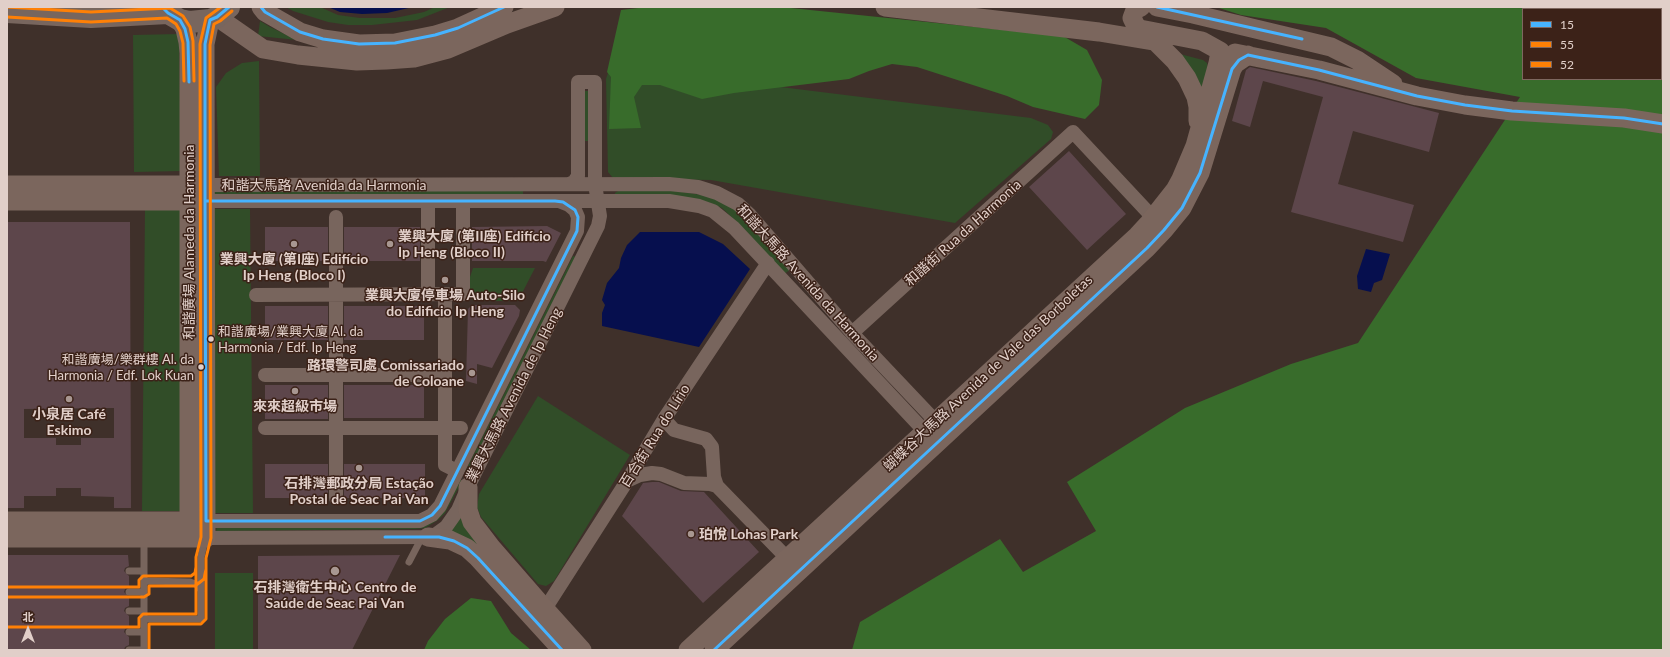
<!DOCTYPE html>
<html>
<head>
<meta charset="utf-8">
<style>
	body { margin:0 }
	#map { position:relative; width:1670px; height:657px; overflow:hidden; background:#3f302a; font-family:Lato,"Noto Sans SC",sans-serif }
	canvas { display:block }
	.frame { position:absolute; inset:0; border:8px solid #e1cfc9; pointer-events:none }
	.legend { position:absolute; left:1522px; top:8px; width:140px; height:72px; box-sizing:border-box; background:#3c2218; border:1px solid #7e675f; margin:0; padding:5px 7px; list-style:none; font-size:12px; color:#e1cfc9 }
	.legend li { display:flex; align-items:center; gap:8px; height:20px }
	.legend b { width:20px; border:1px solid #7e675f }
	.north { position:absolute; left:8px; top:609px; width:40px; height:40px; -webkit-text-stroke:3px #3c2218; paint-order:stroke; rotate:0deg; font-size:11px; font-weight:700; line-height:16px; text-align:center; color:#e1cfc9 }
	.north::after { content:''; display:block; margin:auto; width:14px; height:18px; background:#e1cfc9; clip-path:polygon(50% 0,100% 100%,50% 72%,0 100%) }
</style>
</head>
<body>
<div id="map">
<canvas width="1670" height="657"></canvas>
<div class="frame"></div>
<ul class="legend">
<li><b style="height:5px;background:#46b3ff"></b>15</li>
<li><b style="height:5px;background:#ff8006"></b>55</li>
<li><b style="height:5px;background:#ff8006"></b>52</li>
</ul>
<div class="north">北</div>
</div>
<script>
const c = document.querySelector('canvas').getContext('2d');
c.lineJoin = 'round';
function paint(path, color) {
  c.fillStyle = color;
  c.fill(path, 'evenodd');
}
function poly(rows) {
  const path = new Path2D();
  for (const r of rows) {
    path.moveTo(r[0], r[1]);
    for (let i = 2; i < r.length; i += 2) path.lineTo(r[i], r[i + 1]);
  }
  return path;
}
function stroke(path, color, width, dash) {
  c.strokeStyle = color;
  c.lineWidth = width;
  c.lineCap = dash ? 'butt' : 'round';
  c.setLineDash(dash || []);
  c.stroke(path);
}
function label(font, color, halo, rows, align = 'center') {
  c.font = font + ' Lato,"Noto Sans SC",sans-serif';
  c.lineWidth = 3;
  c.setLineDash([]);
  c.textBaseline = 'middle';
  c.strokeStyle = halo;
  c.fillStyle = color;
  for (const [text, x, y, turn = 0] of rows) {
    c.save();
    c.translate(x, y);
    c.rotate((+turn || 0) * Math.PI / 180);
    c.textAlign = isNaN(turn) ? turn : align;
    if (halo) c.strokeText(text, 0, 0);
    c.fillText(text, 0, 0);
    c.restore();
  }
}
const green = poly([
	[286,7,320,7,338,15,360,18,395,18,424,12,435,7,450,7,417,20,372,25,348,25,328,22,293,11],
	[260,21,270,27,297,40,258,36],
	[179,34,181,171,134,172,133,35],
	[1180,54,1203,60,1207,63,1208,69,1202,88],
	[259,61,260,176,219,176,216,87,226,73,242,63],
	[619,67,1031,118,1048,125,1053,132,1051,139,955,223,711,180,613,178,608,172,606,79,609,70],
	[585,91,589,91,589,141,585,141],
	[523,190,523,194,214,194,214,191],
	[618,191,676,191,709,196,724,202,741,214,790,270,784,274,747,232,722,208,708,202,615,194,615,193],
	[184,209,181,511,142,511,145,210],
	[212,209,250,209,253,513,213,513],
	[573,256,577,257,468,473,465,472],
	[473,268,535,268,518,301,473,301,468,287,469,280],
	[538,396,630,455,554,581,546,586,538,584,481,517,477,507,479,494],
	[459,479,462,481,445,513,438,520,425,528,415,529,216,531,217,526,415,525],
	[461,516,577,650,448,534],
	[215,573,253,573,253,650,215,650]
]);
const forest = poly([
	[647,7,781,7,1063,36,1087,50,1102,80,1099,105,1085,119,1033,107,1007,96,917,67,892,64,869,71,849,79,734,93,702,99,660,85,642,85,634,97,641,128,609,129,611,77,607,72,621,10],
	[1216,7,1663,7,1663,650,852,650,860,622,1000,539,1023,572,1096,531,1067,482,1185,408,1291,364,1358,343,1520,97,1416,78,1326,28,1241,15],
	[1523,9,1661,9,1661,79,1523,79],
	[471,598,491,601,511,633,531,650,424,650,428,641,445,619]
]);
const water = poly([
	[328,7,413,7,387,13,362,14,340,12],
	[640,232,699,232,723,244,750,269,699,347,602,326,602,313,605,305,602,300,607,283,619,268,621,258,627,245],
	[1366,249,1390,254,1382,280,1374,283,1371,292,1358,289,1357,276]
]);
const building = poly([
	[1250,67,1316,81,1439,113,1429,152,1353,131,1338,184,1414,205,1403,242,1291,212,1323,97,1263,81,1250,127,1232,121,1246,70],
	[1069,151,1126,214,1087,250,1029,187],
	[7,222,130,222,131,508,114,508,114,497,81,496,81,488,56,488,56,496,24,496,24,508,7,508],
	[114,408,114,438,81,438,81,445,56,445,56,438,24,438,24,409],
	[547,226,561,233,546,262,543,261,472,261,472,227],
	[265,227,328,227,328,261,265,261],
	[344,227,420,227,420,261,344,261],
	[472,305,515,305,520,310,519,316,492,368,477,364,477,384,466,381,468,309],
	[265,306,328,306,328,340,265,340],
	[344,306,424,306,424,340,344,340],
	[265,385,328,385,328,419,265,419],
	[344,385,424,385,424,418,344,418],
	[265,464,328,464,328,498,265,498],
	[344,464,425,464,425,498,344,498],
	[652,482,659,482,681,491,704,492,759,552,703,603,622,516,643,483],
	[7,555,128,555,129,566,125,568,124,571,129,576,129,587,125,589,124,592,129,597,129,606,125,608,124,611,129,616,129,627,125,629,124,632,129,637,129,645,125,647,124,650,7,650],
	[400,555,352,650,258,650,258,556]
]);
const lane = poly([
	[409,562,422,537],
	[129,571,144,571],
	[144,581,190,582,198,585,201,591],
	[129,592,144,592],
	[129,611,144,611],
	[144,619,201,619,201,557,205,540],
	[129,632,144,632],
	[129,650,144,650,144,538]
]);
const street = poly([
	[205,185,669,184,698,187,717,193,738,204,750,215,852,333,942,428],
	[205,201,669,201,699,206,713,211,734,228,931,438],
	[428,201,428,295],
	[256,295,463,294,463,201],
	[445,295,445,465,457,471],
	[852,333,1073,132,1159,224],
	[265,375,445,375],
	[664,419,674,430,706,439,712,447,714,477,717,486,787,558],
	[265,428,461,428],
	[627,481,640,475,652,473,661,474,684,483,710,484,717,486],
	[336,498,336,217],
	[206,521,420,521,432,515,440,506,577,231,578,217,575,210,569,205,559,201],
	[206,538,428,537,435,535,446,527,458,510,468,487,598,226,600,216,595,184,595,82,578,82,578,176,574,182,569,184],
	[545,609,627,481,664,419,768,263]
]);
const secondary = poly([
	[261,7,265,12,300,32,323,39,359,44,395,43,435,35,458,28,504,7],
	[885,7,1099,32,1153,41],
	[1157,7,1193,14,1331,47,1357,60,1393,84],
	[217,17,263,49,298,55,357,61,386,60,414,58,448,49,507,24,555,7],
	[180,20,185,29,188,42,189,53,189,538],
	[1155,41,1175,61,1187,78,1196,97,1198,107,1198,121],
	[1235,53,1319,70,1417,96,1465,105,1512,111,1624,118,1663,124],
	[7,185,202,185],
	[7,201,202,201],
	[468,487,468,510,472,522,491,547,545,609,582,650],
	[7,521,200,521],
	[428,537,450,540,467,548,478,558,562,650],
	[7,538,206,538,205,44,210,20],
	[688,650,1137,236,1149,223,1175,190,1181,179,1195,146,1218,63,1220,51,1202,41,1140,29,1136,26,1132,18,1135,10,1141,7],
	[714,650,1147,248,1164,230,1182,208,1200,173,1232,69,1235,64,1248,55]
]);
const primary = poly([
	[162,7,168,13,180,20,190,22,210,20,217,17,229,7],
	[7,12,91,17,168,13]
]);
const bus1 = poly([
	[162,7,168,13,180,20,185,29,188,42,189,82],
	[261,7,265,12,300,32,323,39,359,44,395,43,435,35,458,28,504,7],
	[1157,7,1302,39],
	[205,201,555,201,563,202,575,210,578,217,577,231,440,506,432,515,420,521,206,521,205,201],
	[205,201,205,44,210,20,217,17,229,7],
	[385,537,439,537,454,541,467,548,478,558,562,650],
	[714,650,1147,248,1164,230,1182,208,1200,173,1232,69,1239,60,1248,55,1319,70,1417,96,1465,105,1512,111,1624,118,1663,124]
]);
const bus2 = poly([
	[7,17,91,22,167,18,176,24,180,31,183,43,184,81],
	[7,597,144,597,149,594,149,586,195,586,204,579,206,569],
	[149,650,149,624,201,624,206,619,206,558,211,538,210,45,214,24,220,21,232,11]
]);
const bus3 = poly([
	[7,7,91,12,170,8,183,16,190,27,193,41,194,81],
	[7,587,139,587,139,580,143,576,191,576,195,573,196,567],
	[7,627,139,627,139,618,143,614,196,614,196,557,201,537,200,44,206,18,221,7]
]);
const markers = [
	[294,244,4,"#a89791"],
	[390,244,4,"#a89791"],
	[445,280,4,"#a89791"],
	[211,339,3.5,"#e1cfc9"],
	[201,367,3.5,"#e1cfc9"],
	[472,373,4,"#a89791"],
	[295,391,4,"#a89791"],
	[69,399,4,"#a89791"],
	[359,468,4,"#a89791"],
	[691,534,4,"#a89791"],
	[335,571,5,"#a89791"]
];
const busNames = [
	["和諧廣場/業興大廈 Al. da",218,332],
	["Harmonia / Edf. Ip Heng",218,348],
	["和諧廣場/樂群樓 Al. da",194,360,"right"],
	["Harmonia / Edf. Lok Kuan",194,376,"right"]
];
const streetNames = [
	["和諧大馬路 Avenida da Harmonia",324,185],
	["和諧街 Rua da Harmonia",963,233,-42],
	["和諧廣場 Alameda da Harmonia",189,242,-90],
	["和諧大馬路 Avenida da Harmonia",808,283,48],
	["蝴蝶谷大馬路 Avenida de Vale das Borboletas",988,373,-43],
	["業興大馬路 Avenida de Ip Heng",514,395,-63],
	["百合街 Rua do Lírio",655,436,-58]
];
const poiNames = [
	["業興大廈 (第II座) Edifício",398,236,"left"],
	["Ip Heng (Bloco II)",398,252,"left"],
	["業興大廈 (第I座) Edifício",294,259],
	["Ip Heng (Bloco I)",294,275],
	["業興大廈停車場 Auto-Silo",445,295],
	["do Edificio Ip Heng",445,311],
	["路環警司處 Comissariado",464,365,"right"],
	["de Coloane",464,381,"right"],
	["來來超級市場",295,406],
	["小泉居 Café",69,414],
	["Eskimo",69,430],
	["石排灣郵政分局 Estação",359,483],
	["Postal de Seac Pai Van",359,499],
	["珀悅 Lohas Park",699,534,"left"],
	["石排灣衛生中心 Centro de",335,587],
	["Saúde de Seac Pai Van",335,603]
];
paint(green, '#314d28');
paint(forest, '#386c2b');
paint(water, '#060f4e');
paint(building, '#5d464b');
stroke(lane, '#78655d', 7);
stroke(street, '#78655d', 14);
stroke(secondary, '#7b665d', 19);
stroke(primary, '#78665e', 22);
stroke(bus1, '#46b3ff', 3);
stroke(bus2, '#ff8006', 3);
stroke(bus3, '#ff8006', 3);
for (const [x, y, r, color] of markers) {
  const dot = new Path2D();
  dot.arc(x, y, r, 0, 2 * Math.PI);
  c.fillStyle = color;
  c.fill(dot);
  stroke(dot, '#3c2218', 1.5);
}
label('13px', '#e1cfc9', '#3c2218', busNames, 'left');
label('14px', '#e1cfc9', '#3c2218', streetNames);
label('bold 14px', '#e1cfc9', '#3c2218', poiNames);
</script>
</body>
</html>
